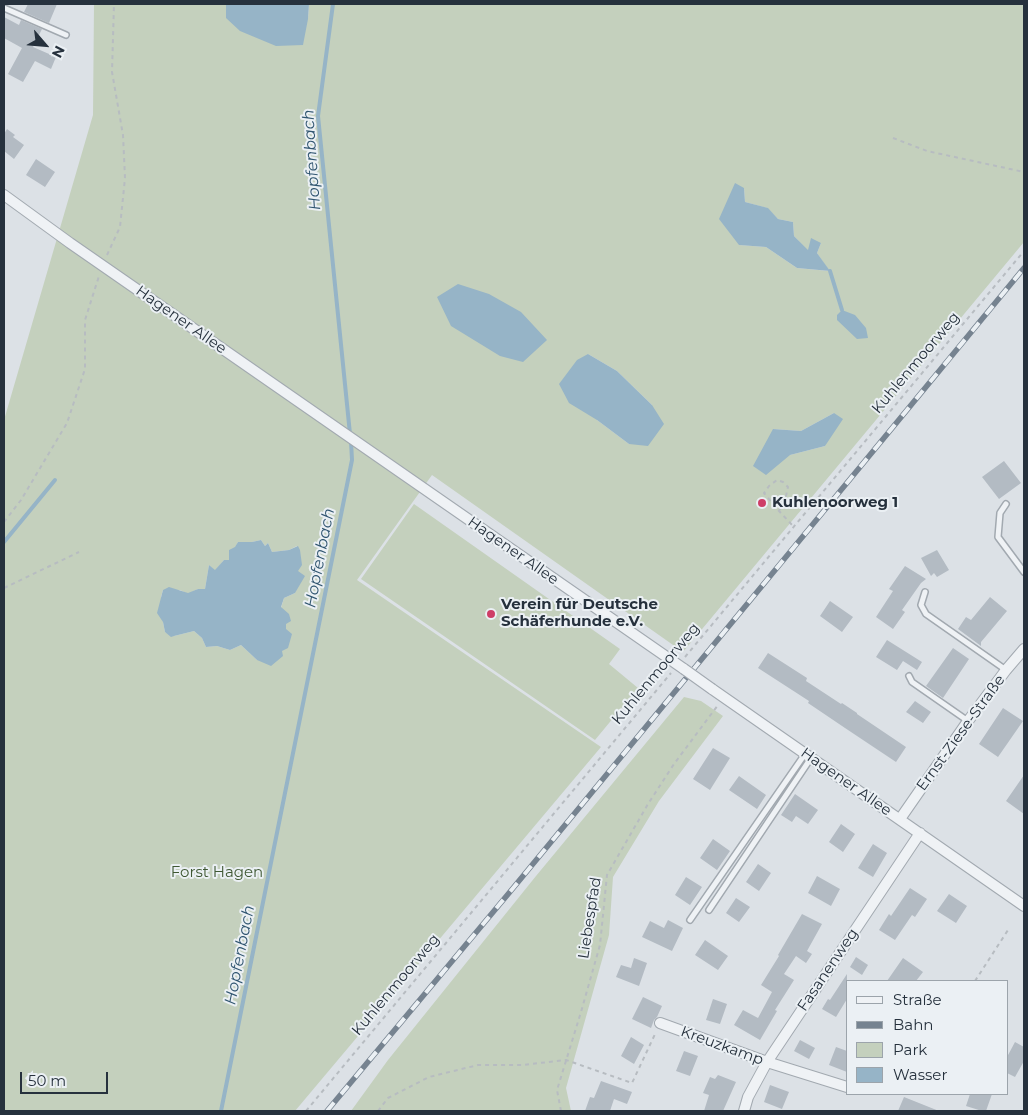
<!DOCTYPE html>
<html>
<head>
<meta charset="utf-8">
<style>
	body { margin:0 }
	#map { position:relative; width:1028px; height:1115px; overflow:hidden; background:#dce1e6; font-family:Montserrat,sans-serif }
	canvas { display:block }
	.frame { position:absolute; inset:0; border:5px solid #26313d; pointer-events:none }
	.legend { position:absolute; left:846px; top:980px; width:162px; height:115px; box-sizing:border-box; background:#ebf0f4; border:1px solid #9ca4ab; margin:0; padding:6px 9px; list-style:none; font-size:15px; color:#26313d }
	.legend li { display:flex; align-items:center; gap:10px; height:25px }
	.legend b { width:25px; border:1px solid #9ca4ab }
	.north { position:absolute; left:20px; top:20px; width:50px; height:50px; -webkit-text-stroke:4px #ebf0f4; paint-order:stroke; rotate:117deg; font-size:14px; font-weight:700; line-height:20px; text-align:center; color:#26313d }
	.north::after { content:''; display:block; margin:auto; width:18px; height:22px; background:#26313d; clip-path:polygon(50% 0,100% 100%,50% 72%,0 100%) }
	.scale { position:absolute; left:20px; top:1072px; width:88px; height:22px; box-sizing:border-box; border:2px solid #26313d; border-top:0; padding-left:6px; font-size:15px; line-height:18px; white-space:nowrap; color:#26313d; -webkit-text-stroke:4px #ebf0f4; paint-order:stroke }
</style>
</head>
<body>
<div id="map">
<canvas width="1028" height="1115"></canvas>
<div class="frame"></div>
<ul class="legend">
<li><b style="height:6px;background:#eff2f5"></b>Straße</li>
<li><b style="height:6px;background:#768390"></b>Bahn</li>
<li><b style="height:14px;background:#c4d0bd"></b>Park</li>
<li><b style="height:14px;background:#96b4c7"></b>Wasser</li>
</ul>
<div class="north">N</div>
<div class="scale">50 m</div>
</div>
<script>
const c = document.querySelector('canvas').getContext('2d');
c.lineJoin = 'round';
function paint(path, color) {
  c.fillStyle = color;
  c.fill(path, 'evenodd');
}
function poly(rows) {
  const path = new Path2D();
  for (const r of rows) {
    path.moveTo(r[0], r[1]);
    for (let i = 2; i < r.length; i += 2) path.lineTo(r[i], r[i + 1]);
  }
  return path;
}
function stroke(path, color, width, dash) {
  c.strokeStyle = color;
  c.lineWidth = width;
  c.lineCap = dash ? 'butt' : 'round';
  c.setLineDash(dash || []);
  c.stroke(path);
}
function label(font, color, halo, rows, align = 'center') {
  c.font = font + ' Montserrat,sans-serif';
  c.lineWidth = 4;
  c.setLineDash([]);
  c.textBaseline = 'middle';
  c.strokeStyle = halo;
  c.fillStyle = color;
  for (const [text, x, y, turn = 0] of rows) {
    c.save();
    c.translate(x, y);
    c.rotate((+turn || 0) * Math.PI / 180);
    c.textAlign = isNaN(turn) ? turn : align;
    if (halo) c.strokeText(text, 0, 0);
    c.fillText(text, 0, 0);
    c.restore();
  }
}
const green = poly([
	[94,4,226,4,226,18,308,19,309,4,1024,4,1024,242,683,652,432,475,357,580,601,747,295,1111,4,1111,4,420,93,115],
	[744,188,745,202,767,208,778,219,793,222,794,236,808,251,821,243,817,253,829,271,797,268,766,247,739,245],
	[588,354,617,371,652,405,629,444,597,420],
	[834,413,825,446,790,455,773,429,801,431],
	[261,540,265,546,268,543,272,552,289,550,297,546,298,571,295,593,284,598,281,608,286,624,282,650,257,660,241,645,230,650,217,646,206,647,202,638,194,631,174,636,165,632,163,622,161,597,163,590,180,590,188,594,198,589,205,589,209,565,215,571,224,560,230,560,238,542,252,542],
	[414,504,620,649,609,664,638,688,595,740,361,579],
	[684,697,701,701,723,716,659,801,613,877,609,935,566,1088,571,1111,351,1111,388,1060,536,876]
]);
const water = poly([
	[226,4,309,4,308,19,303,45,276,46,240,31,226,18],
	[735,183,744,188,745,202,768,208,778,219,793,222,794,236,808,250,811,238,821,243,817,253,830,271,797,268,766,247,739,245,719,219],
	[458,284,489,294,521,312,547,340,523,362,500,356,451,326,437,297],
	[842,310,855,315,866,328,868,338,857,339,837,320,837,315],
	[588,354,617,371,652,405,664,424,648,446,629,444,597,420,569,403,559,384,577,360],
	[834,413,843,419,825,446,790,455,766,475,753,466,773,429,801,431],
	[261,540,265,546,268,543,272,552,289,550,298,546,300,550,302,565,298,571,305,576,295,593,284,598,281,607,289,614,291,621,286,624,286,629,292,634,288,648,282,651,283,656,271,666,257,660,241,645,230,650,217,646,206,647,202,638,194,631,174,636,171,637,165,632,163,622,157,613,163,590,169,587,188,593,198,589,205,589,209,565,215,570,224,560,229,560,229,550,235,547,238,542,252,542]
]);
const stream = poly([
	[333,4,318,116,350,434],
	[830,271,842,310],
	[4,542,55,480],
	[221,1111,352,460,351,441]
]);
const building = poly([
	[28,4,57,4,49,23,24,12],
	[4,17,19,25,21,20,42,29,33,47,56,57,51,69,35,61,23,82,8,74,22,48,4,38],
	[7,129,15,135,13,137,24,145,14,159,4,151,4,134],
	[36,159,55,172,45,187,26,175],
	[1004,461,1021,483,999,499,982,477],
	[937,550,949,570,937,577,934,573,931,576,921,558],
	[905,566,926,579,921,583,902,610,905,612,893,629,876,617,893,591,889,589],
	[990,597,1007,611,981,642,981,646,958,629,966,617,971,620],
	[830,601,853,617,842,632,820,616],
	[887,640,922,662,917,670,903,661,897,670,876,657],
	[953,648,969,659,943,698,926,686],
	[768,653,807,678,806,681,841,704,842,703,857,713,857,714,906,747,896,762,845,728,808,703,809,701,758,668],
	[915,701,931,712,923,723,906,712],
	[1003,708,1023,721,998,757,979,744],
	[713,748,730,758,710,790,693,779],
	[1024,775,1024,814,1006,801],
	[739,776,766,795,757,809,729,790],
	[795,794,818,810,808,824,796,816,792,822,781,815],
	[841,824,855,834,843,852,829,842],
	[713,839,730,851,717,870,700,858],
	[873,844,887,853,873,877,858,868],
	[758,864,771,873,759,891,746,882],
	[817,876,840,889,831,906,808,893],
	[686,877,702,887,690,905,675,895],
	[910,888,927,899,915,917,912,915,895,940,879,930,889,914,891,916],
	[949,894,967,906,956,923,937,911],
	[736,898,750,907,739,922,726,913],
	[802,914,822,924,807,951,812,954,806,963,796,956,784,974,794,980,775,1010,777,1011,760,1040,734,1025,743,1010,758,1018,772,992,761,985,779,956,778,955],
	[668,920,683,928,672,951,642,937,650,921,664,928],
	[705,940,728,956,718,970,695,955],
	[856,957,868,965,862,975,850,967],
	[634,958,647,963,639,986,616,977,621,965,631,968],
	[903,958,923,972,916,981,887,981],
	[847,974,847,999,836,1017,822,1009,828,999,830,1000],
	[643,997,662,1006,657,1017,654,1020,651,1028,632,1019],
	[713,999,727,1004,720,1024,706,1020],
	[631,1037,644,1045,634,1064,621,1056],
	[800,1040,815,1048,809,1059,794,1051],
	[1015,1042,1024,1047,1024,1061,1015,1077,1007,1073,1007,1057],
	[836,1047,847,1051,847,1072,829,1065],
	[684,1051,698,1056,690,1076,676,1071],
	[718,1075,736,1082,723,1111,704,1111,709,1095,703,1093,710,1077,715,1079],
	[601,1081,632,1092,627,1104,614,1099,610,1111,585,1111,590,1097,594,1098],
	[770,1085,789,1092,782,1109,764,1102],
	[970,1094,992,1094,986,1111,982,1111,966,1106],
	[904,1097,939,1111,898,1111]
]);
const path = poly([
	[893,138,927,151,1024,172],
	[107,255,120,227,125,178,123,135,112,72,114,4],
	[779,511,786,496,788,487,783,482,777,480,769,486,764,493,779,511,794,527],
	[4,522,21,500,67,423,85,369,85,320,99,276],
	[4,588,79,552],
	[685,657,1024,251],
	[975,981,1008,930],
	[306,1111,671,673],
	[378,1111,388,1098,429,1077,478,1065,522,1065,566,1060,632,1083,656,1032],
	[561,1111,557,1090,581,1012,600,945,607,875,648,804,674,764,718,705]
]);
const service = poly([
	[4,8,66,35],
	[1006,504,1000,513,998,537,1024,572],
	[925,592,921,605,926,614,1006,670],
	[909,676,912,682,968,721],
	[709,910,811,758],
	[690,920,805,754]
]);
const minor = poly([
	[4,195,70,243,684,669],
	[712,689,1024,906],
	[900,819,968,721,1006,670,1024,649],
	[660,1023,767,1062,847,1087],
	[744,1111,748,1097,767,1062,920,833]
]);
const rail = poly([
	[327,1111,509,893,1024,268]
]);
const minorBridge = poly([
	[684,669,712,689]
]);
const markers = [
	[762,503,5,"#ce3e66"],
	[491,614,5,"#ce3e66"]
];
const streetNames = [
	["Hagener Allee",181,320,35],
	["Kuhlenmoorweg",916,363,-50],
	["Hagener Allee",513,551,35],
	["Kuhlenmoorweg",656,674,-50],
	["Ernst-Ziese-Straße",961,733,-54],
	["Hagener Allee",846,782,35],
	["Liebespfad",590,918,-81],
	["Fasanenweg",828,970,-56],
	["Kuhlenmoorweg",396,985,-50],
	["Kreuzkamp",722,1046,20]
];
const poiNames = [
	["Kuhlenoorweg 1",772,503],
	["Verein für Deutsche",501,605],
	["Schäferhunde e.V.",501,622]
];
const parkNames = [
	["Forst Hagen",217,873]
];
const waterNames = [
	["Hopfenbach",312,160,-94],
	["Hopfenbach",320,558,-79],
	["Hopfenbach",240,955,-79]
];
paint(green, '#c4d0bd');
paint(water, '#96b4c7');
stroke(stream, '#96b4c7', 4);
paint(building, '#b3bbc3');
stroke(service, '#a2a9b0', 8);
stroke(minor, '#a2a9b0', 12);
stroke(path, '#b7bcc1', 2, [4, 4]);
stroke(service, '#eff2f5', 5);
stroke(minor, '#eff2f5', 10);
stroke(rail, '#768390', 5.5);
stroke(rail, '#ebf0f4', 4, [11]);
stroke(minorBridge, '#a2a9b0', 12, []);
stroke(minorBridge, '#eff2f5', 10);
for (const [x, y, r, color] of markers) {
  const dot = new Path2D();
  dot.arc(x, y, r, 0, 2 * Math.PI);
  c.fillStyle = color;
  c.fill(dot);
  stroke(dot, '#ebf0f4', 2);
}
label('15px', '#26313d', '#ebf0f4', streetNames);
label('bold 15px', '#26313d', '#ebf0f4', poiNames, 'left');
label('15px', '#3f5833', '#ebf0f4', parkNames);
label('italic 16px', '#305570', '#ebf0f4', waterNames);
</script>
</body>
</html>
